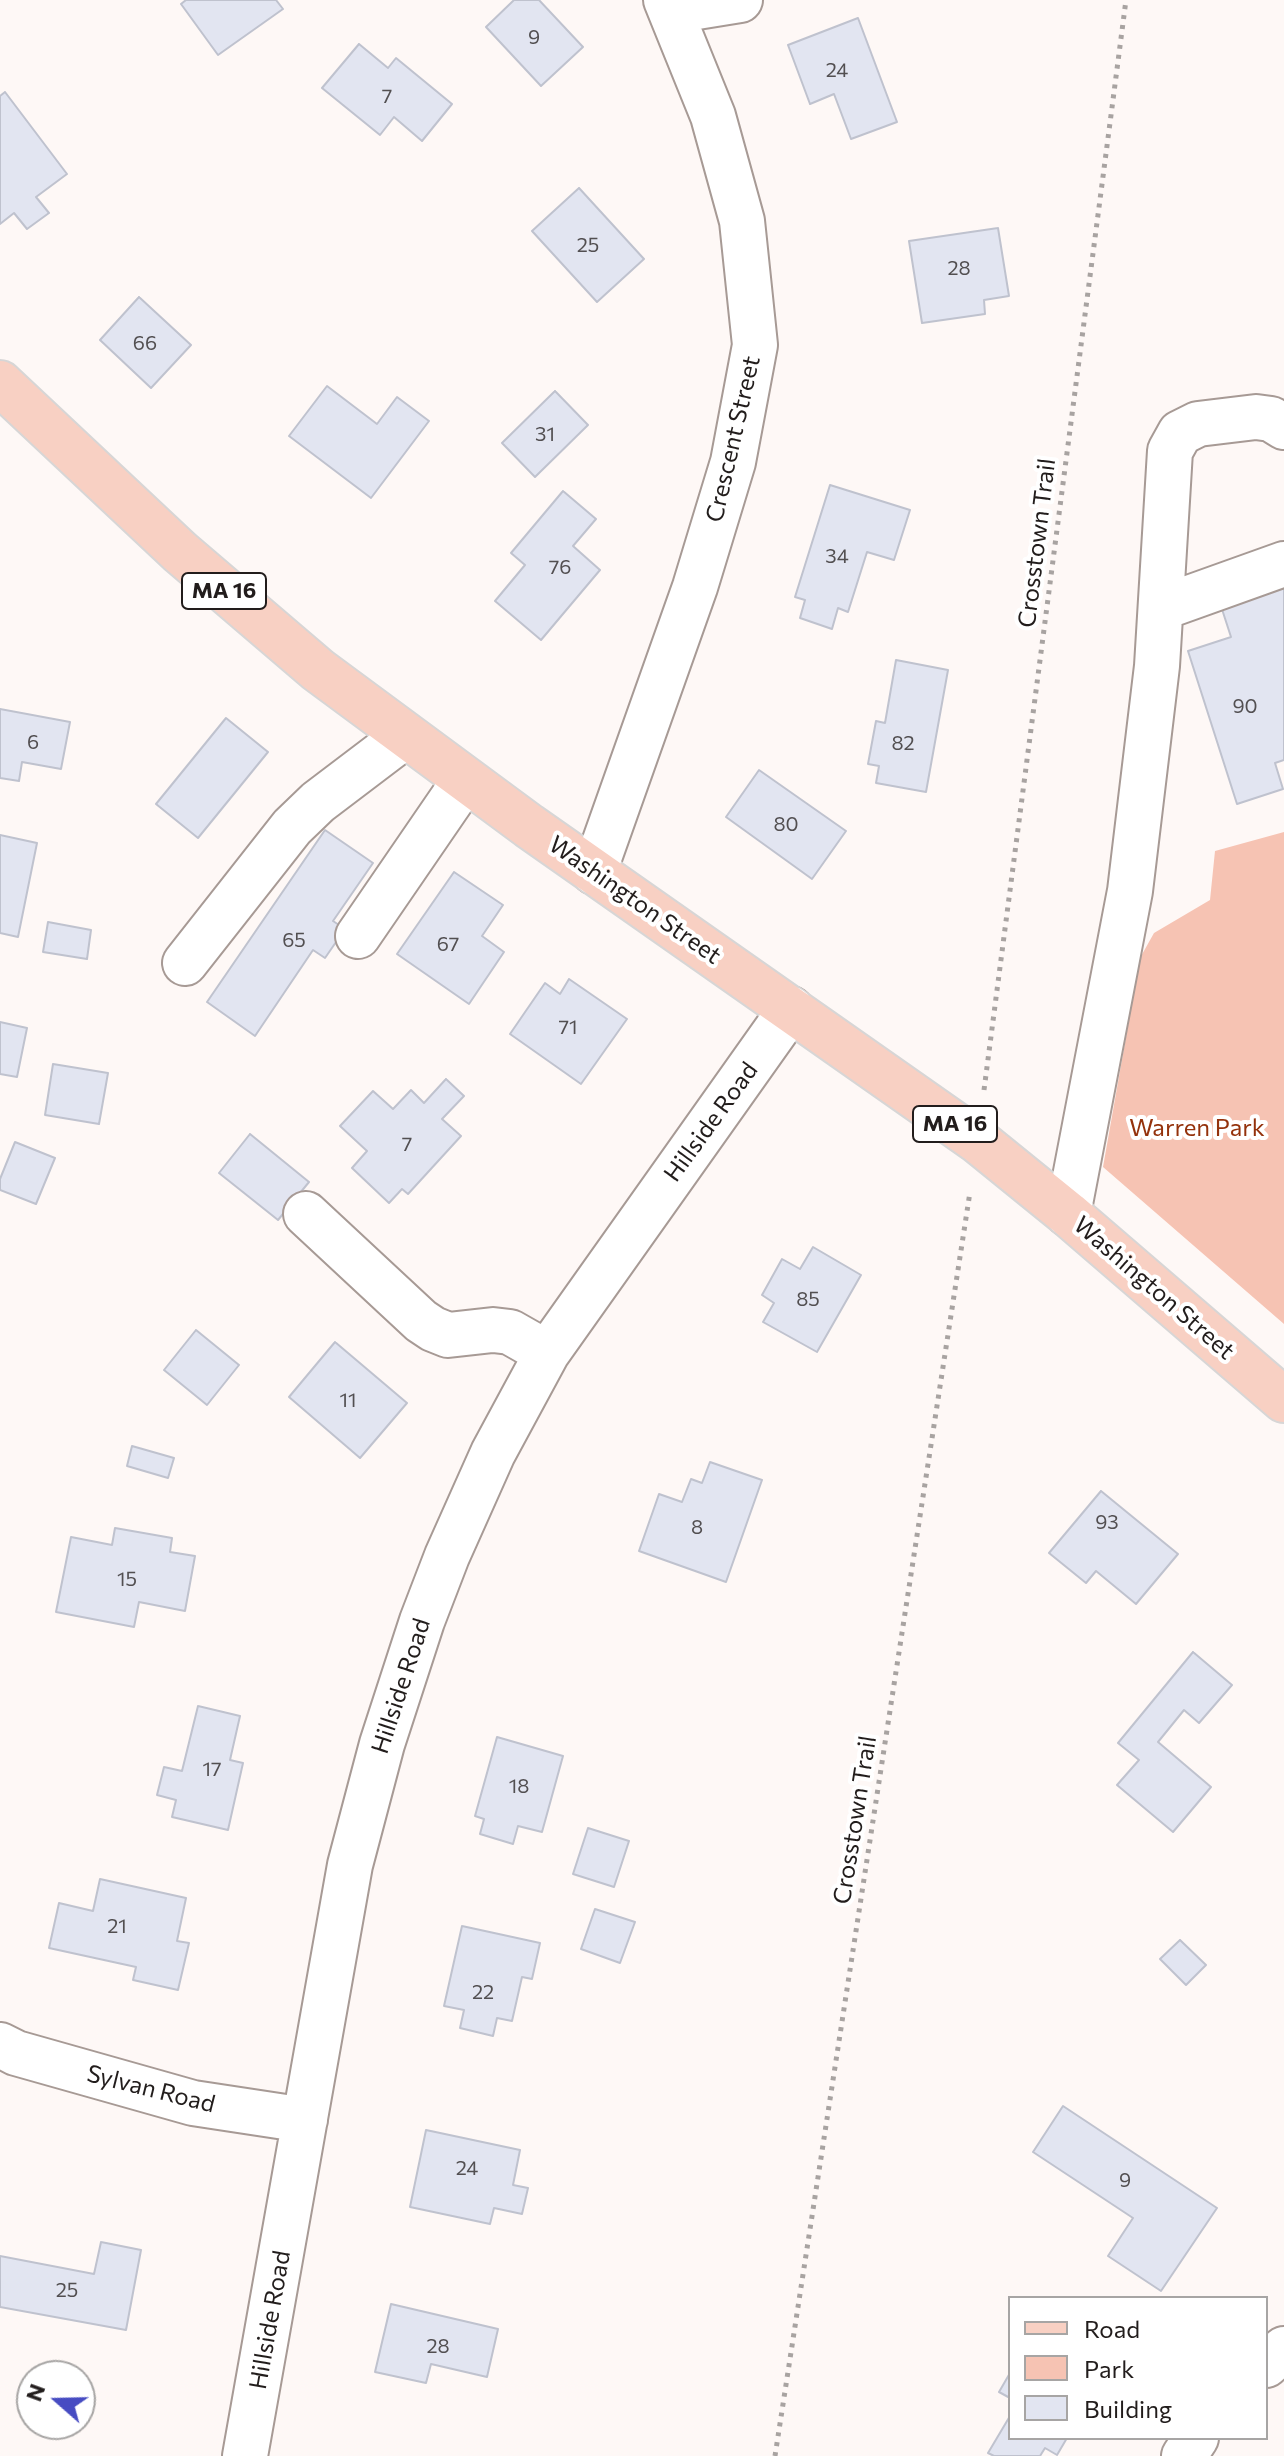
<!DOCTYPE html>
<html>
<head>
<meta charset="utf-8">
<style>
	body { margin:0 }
	#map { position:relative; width:1284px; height:2456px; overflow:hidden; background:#fef8f6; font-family:Commissioner,sans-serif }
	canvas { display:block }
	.legend { position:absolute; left:1008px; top:2296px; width:260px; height:144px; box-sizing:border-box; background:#fff; border:2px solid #a7a5a4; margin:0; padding:10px 14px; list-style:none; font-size:24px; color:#221d1c }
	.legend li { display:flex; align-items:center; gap:16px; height:40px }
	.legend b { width:40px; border:2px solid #a7a5a4 }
	.north { position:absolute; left:16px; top:2360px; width:80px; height:80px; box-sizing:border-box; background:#fff; border:2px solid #a7a5a4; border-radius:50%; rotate:290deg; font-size:22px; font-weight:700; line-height:32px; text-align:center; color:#221d1c }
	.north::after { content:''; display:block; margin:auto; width:28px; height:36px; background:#474cc2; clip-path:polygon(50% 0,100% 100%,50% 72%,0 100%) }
</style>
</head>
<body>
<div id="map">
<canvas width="1284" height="2456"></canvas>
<ul class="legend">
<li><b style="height:10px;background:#f8d0c3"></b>Road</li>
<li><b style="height:22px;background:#f6c3b3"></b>Park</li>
<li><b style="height:22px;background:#e2e5f1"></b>Building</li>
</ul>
<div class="north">N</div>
</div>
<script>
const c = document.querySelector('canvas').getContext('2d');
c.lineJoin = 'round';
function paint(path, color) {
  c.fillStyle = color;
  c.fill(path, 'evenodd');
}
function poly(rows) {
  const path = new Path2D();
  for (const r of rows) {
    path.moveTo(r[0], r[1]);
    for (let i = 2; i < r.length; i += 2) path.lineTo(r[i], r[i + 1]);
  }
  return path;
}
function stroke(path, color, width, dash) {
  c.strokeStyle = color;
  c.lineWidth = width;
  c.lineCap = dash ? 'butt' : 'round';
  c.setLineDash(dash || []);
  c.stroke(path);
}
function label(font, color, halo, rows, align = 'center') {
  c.font = font + ' Commissioner,sans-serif';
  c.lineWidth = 8;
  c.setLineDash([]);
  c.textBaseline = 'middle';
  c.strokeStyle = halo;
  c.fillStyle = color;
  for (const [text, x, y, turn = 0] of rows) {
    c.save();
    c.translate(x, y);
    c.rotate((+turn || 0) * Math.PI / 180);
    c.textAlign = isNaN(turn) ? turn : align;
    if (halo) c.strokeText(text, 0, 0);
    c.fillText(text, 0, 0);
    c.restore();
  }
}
const green = poly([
	[1284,832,1284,1324,1103,1167,1140,958,1154,933,1210,900,1215,851]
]);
const building = poly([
	[186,0,276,0,283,9,218,55,181,4,186,0],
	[514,0,539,0,583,47,541,86,486,27,514,0],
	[858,18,897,122,851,139,834,94,810,104,788,45,858,18],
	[359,44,388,68,396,58,452,104,422,141,394,117,380,135,322,88,359,44],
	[5,92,67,174,36,197,49,213,27,229,14,213,0,224,0,96,5,92],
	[579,188,644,259,597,302,532,231,579,188],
	[998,228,1009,296,984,300,985,314,922,323,909,241,998,228],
	[139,297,191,345,151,388,100,340,139,297],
	[327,386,377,424,397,397,429,421,371,498,289,436,327,386],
	[555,391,588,425,535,477,502,443,555,391],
	[830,485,910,510,894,560,867,552,848,612,838,608,832,629,800,618,805,600,795,597,830,485],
	[563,491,596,519,573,546,600,570,541,640,495,601,525,565,511,553,563,491],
	[1284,584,1284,760,1275,763,1283,789,1237,804,1188,651,1231,637,1220,603,1284,584],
	[896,660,948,670,926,792,876,783,879,766,868,764,876,721,885,723,896,660],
	[0,709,70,722,61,769,22,762,19,781,0,778,0,709],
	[226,718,268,752,198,838,156,804,226,718],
	[759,770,846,831,812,879,726,817,759,770],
	[325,830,373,863,333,921,345,929,325,958,313,950,255,1036,207,1002,325,830],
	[0,835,37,843,18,937,0,933,0,835],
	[454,872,503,905,482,936,504,952,469,1004,397,954,454,872],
	[48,922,91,930,87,959,43,952,48,922],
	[569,979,627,1019,581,1084,510,1034,545,983,560,994,569,979],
	[0,1022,27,1028,17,1077,0,1074,0,1022],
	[53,1064,108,1073,99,1124,45,1115,53,1064],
	[446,1079,464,1096,442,1119,461,1136,408,1194,402,1189,389,1203,352,1168,367,1151,340,1126,373,1091,393,1109,411,1090,424,1103,446,1079],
	[250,1134,309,1182,278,1220,219,1173,250,1134],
	[15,1142,55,1158,36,1204,0,1190,0,1179,15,1142],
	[813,1247,861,1275,817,1352,763,1322,774,1303,762,1295,782,1259,800,1269,813,1247],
	[196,1330,239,1365,207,1405,164,1370,196,1330],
	[335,1342,407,1403,360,1458,289,1397,335,1342],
	[132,1446,174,1458,168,1478,127,1466,132,1446],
	[710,1462,762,1480,726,1582,639,1551,659,1494,682,1502,691,1479,702,1483,710,1462],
	[1101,1491,1178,1554,1136,1604,1096,1571,1086,1583,1049,1553,1101,1491],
	[115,1528,172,1538,170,1552,195,1556,185,1611,139,1602,134,1627,56,1612,71,1537,112,1545,115,1528],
	[1193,1652,1232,1685,1199,1723,1184,1710,1158,1742,1211,1787,1173,1832,1117,1785,1139,1760,1118,1743,1193,1652],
	[198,1706,240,1716,230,1760,243,1763,228,1830,172,1817,176,1800,157,1795,164,1767,182,1771,198,1706],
	[497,1737,563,1756,542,1832,518,1826,513,1844,480,1834,484,1819,475,1816,497,1737],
	[588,1828,629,1841,614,1887,573,1874,588,1828],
	[100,1879,186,1898,177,1941,189,1943,178,1990,133,1980,136,1967,49,1948,59,1903,93,1911,100,1879],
	[595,1909,635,1922,620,1963,581,1949,595,1909],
	[462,1926,540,1943,532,1979,522,1977,512,2021,497,2018,493,2036,460,2028,464,2010,444,2006,462,1926],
	[1180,1940,1206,1965,1186,1985,1160,1959,1180,1940],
	[1063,2106,1217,2208,1161,2291,1108,2256,1133,2218,1033,2152,1063,2106],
	[426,2130,520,2150,513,2185,528,2188,522,2214,494,2208,490,2224,410,2207,426,2130],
	[101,2242,141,2250,126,2330,0,2307,0,2256,94,2274,101,2242],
	[391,2304,498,2329,487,2377,431,2364,426,2383,375,2372,391,2304],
	[1010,2373,1010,2398,999,2392,1010,2373],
	[1010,2416,1010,2438,1067,2438,1057,2455,1045,2448,1040,2456,994,2456,988,2453,1010,2416]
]);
const path = poly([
	[984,1090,1126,0],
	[775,2456,970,1192]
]);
const minor = poly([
	[672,11,740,0],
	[1161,608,1284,564],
	[594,872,695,587,733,462,755,345,742,221,713,116,666,0],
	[358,936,465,780],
	[185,963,292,827,318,802,405,736],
	[306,1214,421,1321,433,1329,448,1335,493,1330,510,1332,547,1353],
	[1068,1214,1130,891,1157,666,1170,451,1180,433,1198,424,1256,417,1271,419,1284,427],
	[0,2045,16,2053,193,2103,305,2120],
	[1266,2365,1284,2349],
	[245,2456,350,1865,382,1744,422,1621,447,1556,493,1453,547,1353,791,1009],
	[1184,2456,1196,2438]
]);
const major = poly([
	[0,383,180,552,318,670,529,826,978,1141,1068,1214,1284,1400]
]);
const numberNames = [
	["9",534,37],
	["24",837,70],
	["7",387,96],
	["25",588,245],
	["28",959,268],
	["66",145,343],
	["31",545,434],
	["34",837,556],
	["76",560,567],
	["90",1245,706],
	["6",33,742],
	["82",903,743],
	["80",786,824],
	["65",294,940],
	["67",448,944],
	["71",568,1027],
	["7",407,1144],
	["85",808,1299],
	["11",348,1400],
	["93",1107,1522],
	["8",697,1527],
	["15",127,1579],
	["17",212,1769],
	["18",519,1786],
	["21",117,1926],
	["22",483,1992],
	["24",467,2168],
	["9",1125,2180],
	["25",67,2290],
	["28",438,2346]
];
const shields = [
	[224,591,84],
	[955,1124,84]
];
const shieldNames = [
	["MA 16",224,591],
	["MA 16",955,1124]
];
const streetNames = [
	["Crescent Street",733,439,-77],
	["Crosstown Trail",1037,543,-83],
	["Washington Street",635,900,35],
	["Hillside Road",711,1122,-54],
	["Washington Street",1154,1288,41],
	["Hillside Road",401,1686,-72],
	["Crosstown Trail",855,1820,-81],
	["Sylvan Road",151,2089,14],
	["Hillside Road",270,2320,-80]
];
const parkNames = [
	["Warren Park",1197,1128]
];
paint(green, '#f6c3b3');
paint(building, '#e2e5f1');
stroke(building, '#bfc2ce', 2);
stroke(minor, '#a79a95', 48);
stroke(major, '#d7d6d6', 48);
stroke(path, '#a8a3a1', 5, [4, 6]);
stroke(minor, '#fff', 44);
stroke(major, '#f8d0c3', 44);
label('20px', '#524f51', null, numberNames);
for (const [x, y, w] of shields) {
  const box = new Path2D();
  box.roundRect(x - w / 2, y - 18, w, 36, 6);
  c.fillStyle = '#fff';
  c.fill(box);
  stroke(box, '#221d1c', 2);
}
label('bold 22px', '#221d1c', null, shieldNames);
label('24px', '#221d1c', '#fff', streetNames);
label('24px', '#94320c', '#fff', parkNames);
</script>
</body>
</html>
